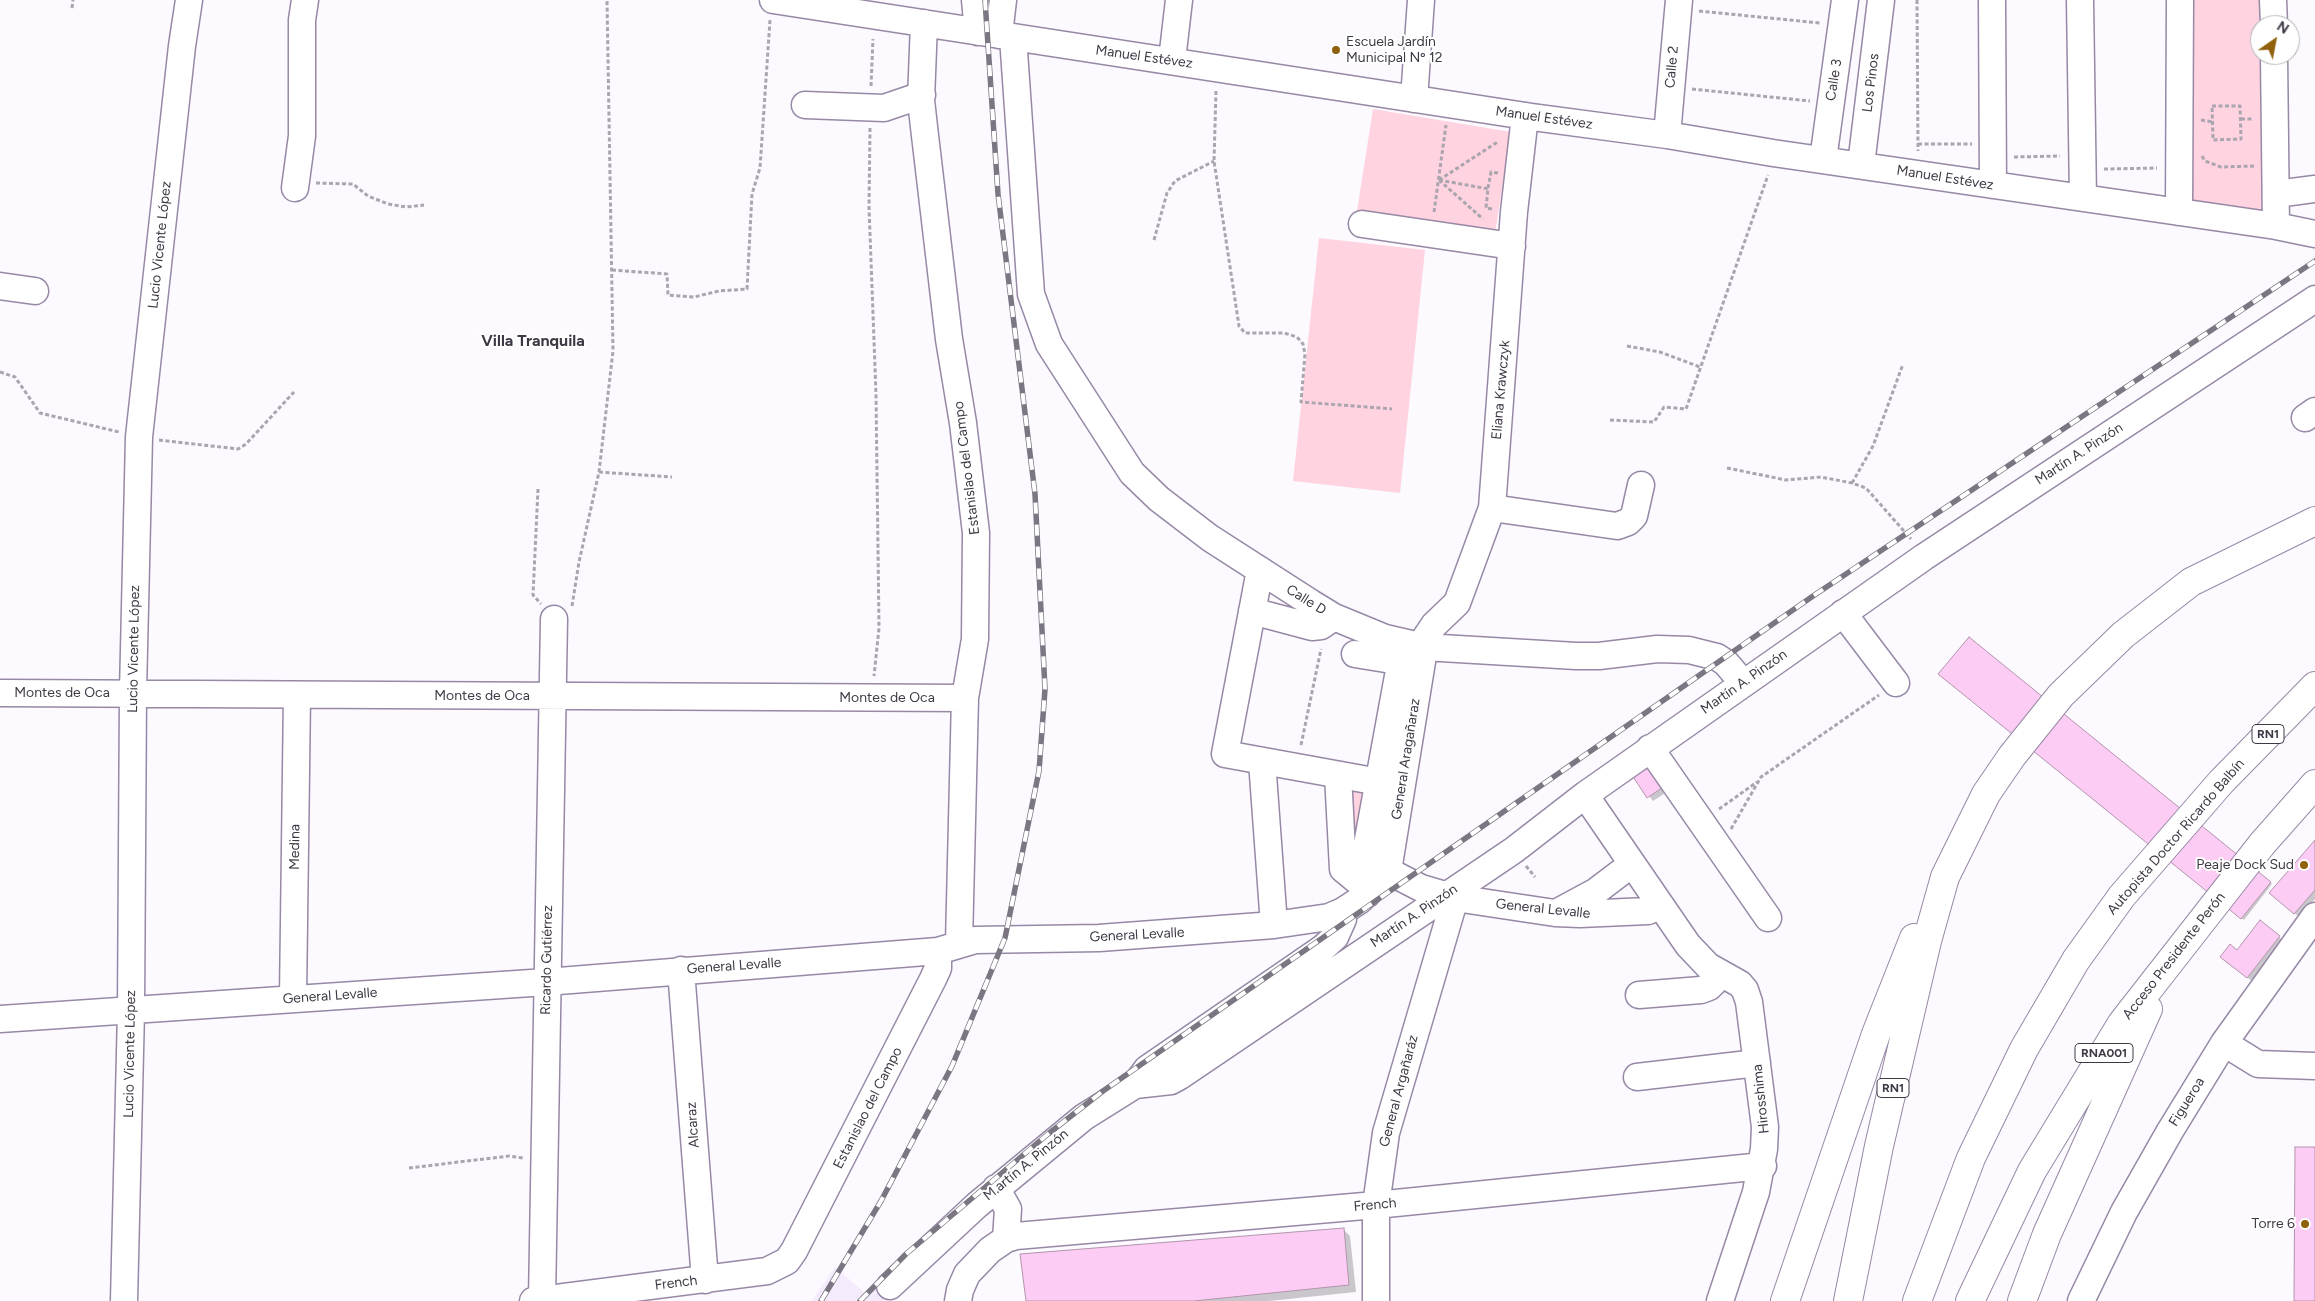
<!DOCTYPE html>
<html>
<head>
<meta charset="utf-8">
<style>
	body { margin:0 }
	#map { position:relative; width:2315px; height:1301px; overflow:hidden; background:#fcf9ff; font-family:Figtree,sans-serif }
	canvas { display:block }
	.north { position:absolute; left:2250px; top:15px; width:50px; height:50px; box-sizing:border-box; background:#fff; border:1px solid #b2b0b5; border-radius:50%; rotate:33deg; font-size:14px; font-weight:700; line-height:20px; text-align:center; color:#3f3946 }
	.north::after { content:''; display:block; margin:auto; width:18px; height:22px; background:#8f610b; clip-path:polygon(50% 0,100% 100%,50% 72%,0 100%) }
</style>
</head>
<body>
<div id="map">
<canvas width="2315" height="1301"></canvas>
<div class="north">N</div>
</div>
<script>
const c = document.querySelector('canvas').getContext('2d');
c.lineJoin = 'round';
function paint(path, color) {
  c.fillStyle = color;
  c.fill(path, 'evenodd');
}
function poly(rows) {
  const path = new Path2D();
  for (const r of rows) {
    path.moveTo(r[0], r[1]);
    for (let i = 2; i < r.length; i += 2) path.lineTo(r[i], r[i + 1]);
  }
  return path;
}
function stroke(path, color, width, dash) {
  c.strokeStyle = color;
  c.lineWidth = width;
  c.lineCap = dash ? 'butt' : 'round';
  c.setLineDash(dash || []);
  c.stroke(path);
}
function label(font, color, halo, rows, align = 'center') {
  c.font = font + ' Figtree,sans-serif';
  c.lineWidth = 4;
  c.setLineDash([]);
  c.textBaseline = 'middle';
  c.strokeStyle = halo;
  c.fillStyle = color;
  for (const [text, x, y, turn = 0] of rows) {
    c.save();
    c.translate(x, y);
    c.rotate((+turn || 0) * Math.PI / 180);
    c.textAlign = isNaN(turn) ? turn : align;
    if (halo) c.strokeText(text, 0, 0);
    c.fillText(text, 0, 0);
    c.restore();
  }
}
const built = poly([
	[835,1267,865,1293,873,1287,885,1301,812,1301]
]);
const green = poly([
	[2188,0,2264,0,2265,25,2260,25,2260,55,2265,55,2267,213,2190,203],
	[1373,109,1511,132,1495,233,1357,211],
	[1319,238,1425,250,1400,493,1293,481],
	[1348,783,1373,787,1356,870]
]);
const shadow = poly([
	[1969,639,2272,884,2244,920,1942,676],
	[1631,772,1673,788,1653,801],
	[2315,842,2315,899,2299,917,2276,897],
	[2279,937,2283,941,2252,981,2226,962],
	[1343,1229,1350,1236,1356,1292,1269,1301,1027,1301]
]);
const building = poly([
	[1969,637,2271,882,2241,919,1938,674,1969,637],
	[1652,757,1669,783,1647,798,1630,772,1652,757],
	[2315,840,2315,890,2294,914,2269,893,2315,840],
	[2260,920,2280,936,2247,978,2220,957,2230,944,2237,950,2260,920],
	[2295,1147,2315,1147,2315,1301,2294,1301,2295,1147],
	[1344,1228,1349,1285,1194,1301,1026,1301,1020,1254,1344,1228]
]);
const path = poly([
	[1917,0,1918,151],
	[72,8,73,0],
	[1699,11,1820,23],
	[871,86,873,39],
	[1692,89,1810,101],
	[1216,91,1214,161,1239,326,1245,333,1284,333,1297,337,1303,344,1305,354,1301,402,1392,409],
	[2212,106,2240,106,2241,139,2213,140,2212,106],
	[2241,119,2253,119],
	[2201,120,2213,122],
	[870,128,869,207,876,394,879,628,874,676],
	[1918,144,1972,144],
	[2202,156,2205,161,2221,167,2255,166],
	[2014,157,2060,156],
	[2104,169,2157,168],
	[1439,180,1499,141],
	[1439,180,1483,219],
	[1439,180,1489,189],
	[316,183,353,184,368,196,388,204,406,207,424,205],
	[1492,209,1486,208,1488,188,1491,172,1498,173],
	[1434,212,1446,125],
	[1154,240,1167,193,1175,181,1214,161],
	[612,270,667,274,668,295,694,297,719,291,747,289,752,194,760,168,770,20],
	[1627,346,1660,352,1700,367],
	[0,372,15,377,40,413,119,432],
	[1610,420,1654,422,1664,407,1686,409,1768,175],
	[159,440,238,449,246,444,294,392],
	[1727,468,1786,480,1821,477,1852,483,1866,488,1911,539],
	[599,472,672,477],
	[1852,483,1873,446,1903,364],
	[538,489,533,595,541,604],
	[572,606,579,562,599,472,613,351,607,0],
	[1301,745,1321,649],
	[1719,809,1757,782],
	[1731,829,1761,777,1879,695],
	[1526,866,1535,877],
	[409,1168,509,1156,523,1158]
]);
const minor = poly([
	[773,0,1532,117,1667,135,1773,153,2276,226,2315,234],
	[975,0,978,32],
	[1992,0,1993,185],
	[2080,0,2083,198],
	[2273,0,2274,25],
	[924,23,921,100,924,127,949,339,963,423,976,533,975,639,965,698,959,943],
	[999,35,1003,0],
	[1013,37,1031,294,1049,344,1132,473,1159,499,1210,538,1311,603,1334,617,1385,638,1424,647,1576,656,1599,656,1657,649,1689,650,1717,657,1726,663,1743,683],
	[2274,55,2276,226],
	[1172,60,1179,0],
	[1414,99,1421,0],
	[805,105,884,108,922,95],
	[1667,135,1679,0],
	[1823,160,1845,0],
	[1861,165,1881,0],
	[295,188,302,136,302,20,305,0],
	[2276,194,2315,189],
	[2179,212,2180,0],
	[1362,224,1512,246],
	[0,286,35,291],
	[2305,418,2315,411],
	[1492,508,1617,526,1628,522,1634,516,1641,485],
	[1260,570,1225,754,1379,782],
	[1252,611,1312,627,1321,626,1334,617],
	[1843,613,1896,683],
	[1355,654,1398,661,1400,665,1360,883,1367,894],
	[0,693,965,698],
	[1650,748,1768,918],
	[1262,761,1274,925],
	[1338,775,1343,869,1360,883],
	[1585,795,1688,945,1708,966,1740,984,1745,990,1749,1002,1765,1127,1764,1149,1756,1192,1720,1301],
	[1388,871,1426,637,1434,625,1457,603,1492,508,1514,212,1525,116],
	[1455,898,1555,913,1580,914,1648,911,1660,905],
	[1556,913,1595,892,1632,864],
	[681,970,705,1280],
	[1639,995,1701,990,1709,987,1714,982,1718,972],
	[293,998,297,695],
	[0,1019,546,982,938,951,975,940,1099,938,1274,925,1329,917,1343,911,1360,900,1388,871],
	[2224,1043,2258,1064,2315,1066],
	[1637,1077,1757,1063],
	[1135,1085,1147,1069,1323,948,1335,937,1343,919,1343,911],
	[996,1188,1008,1209,1006,1239],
	[890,1286,977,1205,1084,1117,1135,1085,1171,1081,1180,1076,1514,850,1585,795,1924,557,2315,299],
	[124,1301,131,1011,133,692,139,437,182,46,189,0],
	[533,1301,767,1271,787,1261,794,1251,933,979,938,968,938,951],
	[542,1301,554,619],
	[958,1301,960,1290,967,1274,990,1250,1006,1239,1016,1236,1376,1205,1763,1166],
	[1376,1301,1376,1205,1386,1133,1455,898,1421,888,1388,871],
	[2081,1301,2124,1212,2170,1131,2224,1043,2315,916]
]);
const highway = poly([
	[1785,1301,1876,1034,1914,938],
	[1848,1301,1879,1146,1927,941,1945,877,1986,794,2012,756,2061,695,2123,635,2191,582,2315,521],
	[1917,1301,1971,1158,2024,1049,2076,960,2122,896,2221,782,2315,686],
	[1970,1301,2032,1171,2122,1023,2262,844,2315,784],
	[2022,1301,2047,1234,2148,1009]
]);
const rail = poly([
	[821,1301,881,1201,952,1066,1005,938,1039,771,1045,689,1035,494,998,194,985,0],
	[860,1301,906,1254,1048,1134,1103,1091,1813,596,2315,261]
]);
const markers = [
	[1336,50,5,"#8f610b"],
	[2304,865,5,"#8f610b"],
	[2305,1224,5,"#8f610b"]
];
const shields = [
	[2268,734,32],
	[2104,1053,58],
	[1893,1088,32]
];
const shieldNames = [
	["RN1",2268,734],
	["RNA001",2104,1053],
	["RN1",1893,1088]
];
const poiNames = [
	["Escuela Jardín",1346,42,"left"],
	["Municipal Nº 12",1346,58,"left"],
	["Peaje Dock Sud",2294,865],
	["Torre 6",2295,1224]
];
const streetNames = [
	["Manuel Estévez",1144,57,8],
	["Calle 2",1672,67,-85],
	["Calle 3",1834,80,-81],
	["Los Pinos",1871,83,-83],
	["Manuel Estévez",1544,118,8],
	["Manuel Estévez",1945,178,9],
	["Lucio Vicente López",160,245,-84],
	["Eliana Krawczyk",1501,390,-85],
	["Martín A. Pinzón",2079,454,-33],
	["Estanislao del Campo",967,468,-97],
	["Calle D",1306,600,32],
	["Lucio Vicente López",134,649,-89],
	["Martín A. Pinzón",1744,682,-35],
	["Montes de Oca",62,693],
	["Montes de Oca",482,696],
	["Montes de Oca",887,698],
	["General Aragañaraz",1406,759,-81],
	["Autopista Doctor Ricardo Balbín",2176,837,-49],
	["Medina",295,847,-89],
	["General Levalle",1543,909,6],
	["Martín A. Pinzón",1414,916,-34],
	["General Levalle",1137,935,-3],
	["Acceso Presidente Perón",2174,956,-52],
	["Ricardo Gutiérrez",547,960,-89],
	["General Levalle",734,966,-4],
	["General Levalle",330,996,-4],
	["Lucio Vicente López",130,1054,-89],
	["General Argañaráz",1399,1091,-75],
	["Hirosshima",1761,1099,-96],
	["Figueroa",2187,1102,-58],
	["Estanislao del Campo",868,1108,-63],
	["Alcaraz",693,1125,-94],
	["M.artín A. Pinzón",1026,1165,-39],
	["French",1375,1205,-5],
	["French",676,1283,-7]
];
const quarterNames = [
	["Villa Tranquila",533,341]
];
paint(built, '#f4ecfc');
paint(green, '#ffd3e0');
paint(shadow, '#0003');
paint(building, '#fdccf4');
stroke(building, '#b195ab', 1);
stroke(minor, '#9788a5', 29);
stroke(highway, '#9788a5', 30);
stroke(path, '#aaa5ae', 3, [4, 2.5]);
stroke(minor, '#fff', 26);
stroke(highway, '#fff', 28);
stroke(rail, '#7b7681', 5.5);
stroke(rail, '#fff', 4, [11]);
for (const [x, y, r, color] of markers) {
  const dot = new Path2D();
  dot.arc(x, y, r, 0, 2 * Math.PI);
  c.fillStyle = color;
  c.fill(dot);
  stroke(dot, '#fff', 2);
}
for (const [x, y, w] of shields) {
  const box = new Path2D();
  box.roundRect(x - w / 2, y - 9.5, w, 19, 4);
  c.fillStyle = '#fff';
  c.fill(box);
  stroke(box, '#3f3946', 1);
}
label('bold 12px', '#3f3946', null, shieldNames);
label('14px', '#3f3946', '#fff', poiNames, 'right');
label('14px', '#3f3946', '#fff', streetNames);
label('bold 16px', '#3f3946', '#fff', quarterNames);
</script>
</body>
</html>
